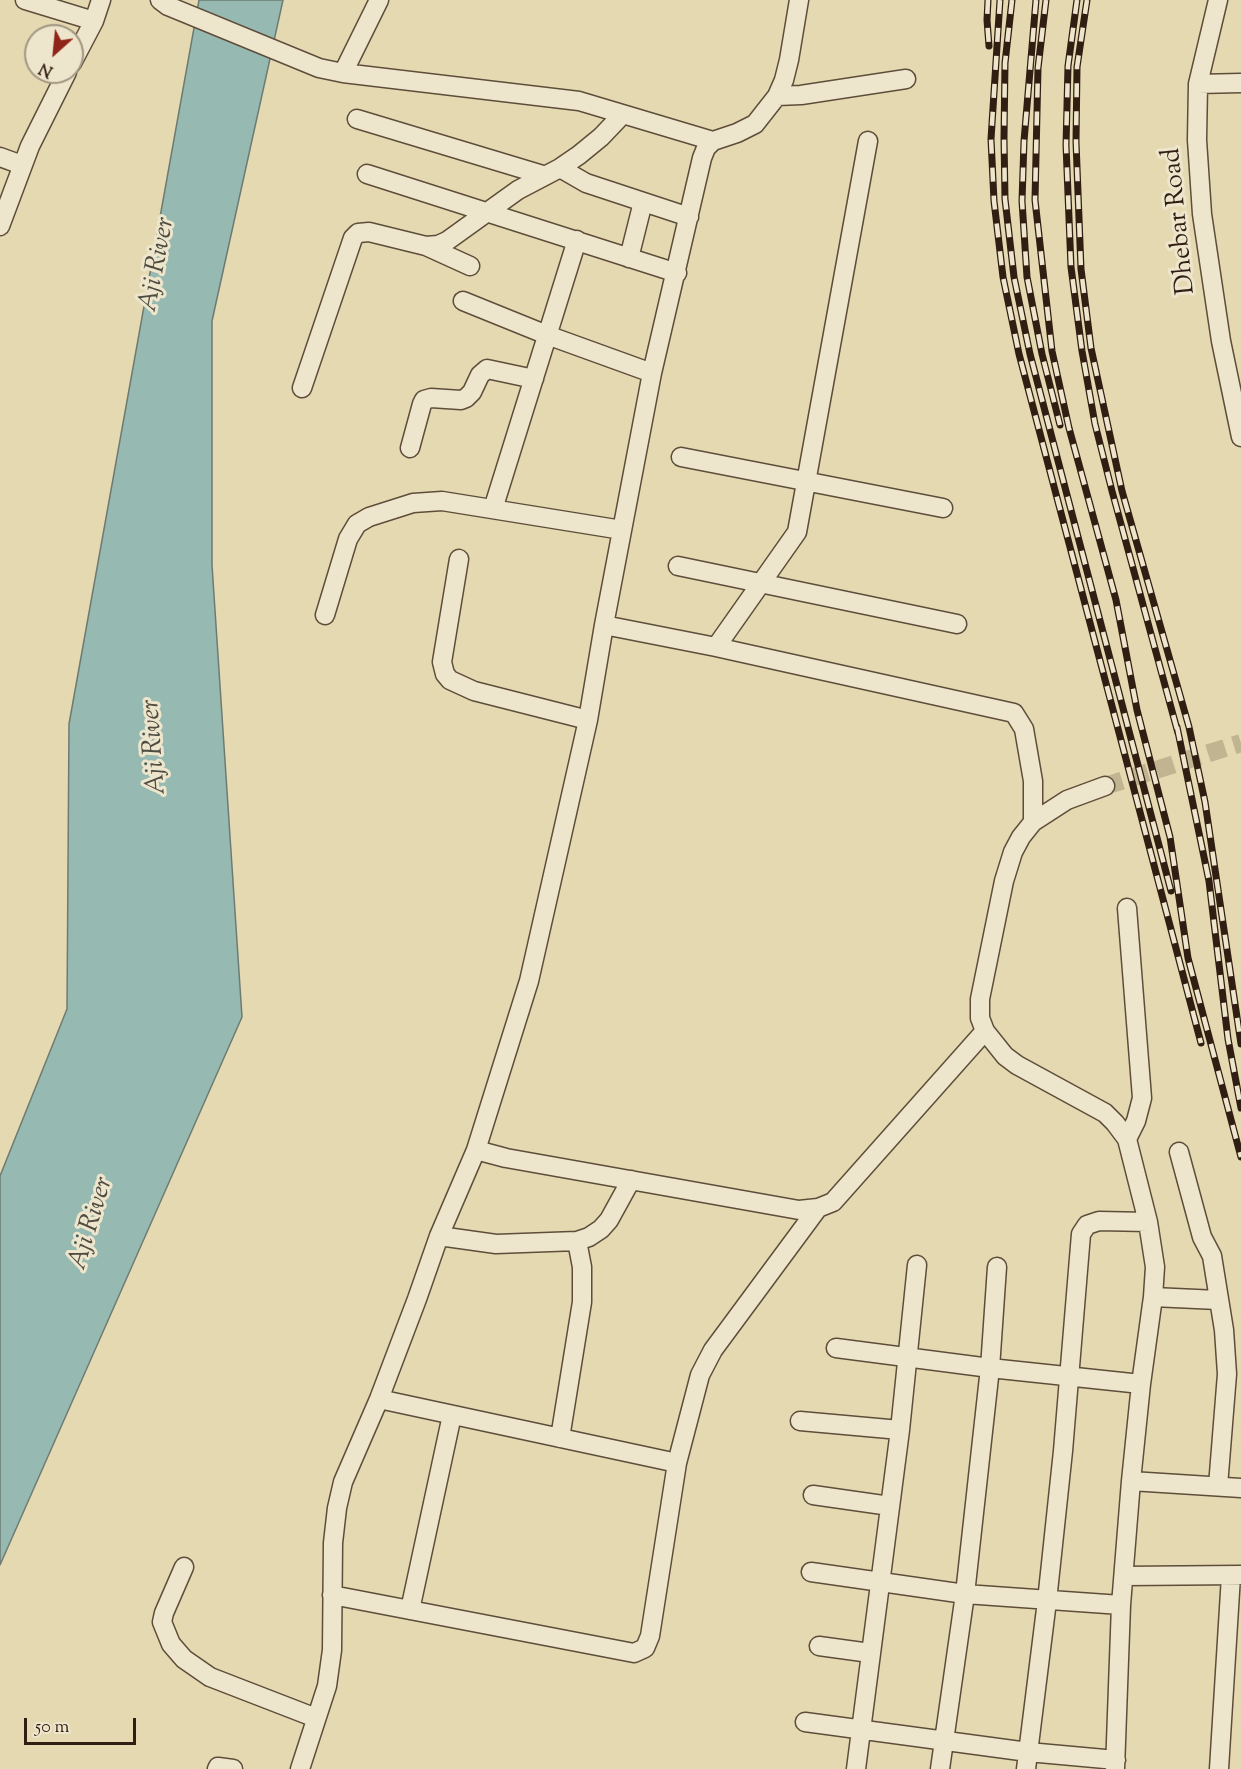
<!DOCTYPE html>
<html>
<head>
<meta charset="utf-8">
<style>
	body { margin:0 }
	#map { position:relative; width:1241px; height:1769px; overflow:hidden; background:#e5d9b1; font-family:"Sorts Mill Goudy",serif }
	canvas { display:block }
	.north { position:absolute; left:24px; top:24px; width:60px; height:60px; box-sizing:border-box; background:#eee6cc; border:2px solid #a29682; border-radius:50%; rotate:207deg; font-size:16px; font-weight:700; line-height:24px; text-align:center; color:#311e13 }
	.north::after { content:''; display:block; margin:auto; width:21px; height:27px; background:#8f2418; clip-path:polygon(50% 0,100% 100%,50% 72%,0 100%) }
	.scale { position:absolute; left:24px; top:1718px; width:112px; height:27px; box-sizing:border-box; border:3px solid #311e13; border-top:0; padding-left:8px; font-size:18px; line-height:21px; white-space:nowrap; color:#311e13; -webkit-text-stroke:4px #eee6cc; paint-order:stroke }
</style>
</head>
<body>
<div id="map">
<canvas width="1241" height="1769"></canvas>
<div class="north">N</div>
<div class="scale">50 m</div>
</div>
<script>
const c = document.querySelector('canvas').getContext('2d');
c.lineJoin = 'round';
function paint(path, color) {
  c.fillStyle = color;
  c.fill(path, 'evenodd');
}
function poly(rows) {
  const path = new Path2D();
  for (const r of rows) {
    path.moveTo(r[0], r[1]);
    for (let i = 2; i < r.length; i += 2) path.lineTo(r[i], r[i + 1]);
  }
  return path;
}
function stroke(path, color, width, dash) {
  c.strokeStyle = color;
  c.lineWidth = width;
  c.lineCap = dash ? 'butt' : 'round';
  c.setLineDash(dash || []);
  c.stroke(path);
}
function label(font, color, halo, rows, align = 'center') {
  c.font = font + ' "Sorts Mill Goudy",serif';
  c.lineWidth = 6;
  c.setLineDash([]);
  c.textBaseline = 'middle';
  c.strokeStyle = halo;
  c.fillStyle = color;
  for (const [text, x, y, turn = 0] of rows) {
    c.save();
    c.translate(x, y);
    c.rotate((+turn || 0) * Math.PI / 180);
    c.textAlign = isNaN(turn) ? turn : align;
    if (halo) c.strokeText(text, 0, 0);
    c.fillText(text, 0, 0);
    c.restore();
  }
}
const water = poly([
	[199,0,283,0,212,321,212,565,242,1017,0,1565,0,1176,67,1009,69,724,199,0]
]);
const minorTunnel = poly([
	[1105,786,1241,743]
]);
const minor = poly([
	[25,0,94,21],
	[160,0,168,6,319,68,343,73,579,101,713,141],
	[1218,0,1198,84,1197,140,1202,214,1221,341,1241,437],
	[72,63,94,21,101,0],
	[343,73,379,0],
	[1198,84,1241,83],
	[777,96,801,95,906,79],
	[357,119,543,175],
	[0,157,22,165],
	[560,168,586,183,689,217],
	[367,174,677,273],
	[0,226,30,146,67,72],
	[426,246,470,266],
	[629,258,643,202],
	[463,301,547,335,652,373],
	[302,388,353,238,358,233,369,232,426,246,438,245,447,241,518,190,560,168,579,155,601,137,622,115],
	[410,448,422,404,424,400,431,398,461,400,466,398,472,392,480,375,487,369,534,379],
	[681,457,943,508],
	[493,509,577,240],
	[459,559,442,662,445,674,450,680,474,691,588,720],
	[678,566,957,624],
	[325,615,348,539,357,524,369,517,413,503,442,501,622,530],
	[604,625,716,647,1014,713,1024,729,1033,781,1033,822],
	[716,647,797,532,868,141],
	[1105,786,1067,800,1033,822,1021,837,1013,852,1004,881,980,999,980,1018,985,1031,1005,1056,1017,1065,1105,1113,1115,1123,1127,1139,1148,1222,1155,1267,1153,1297,1141,1384,1131,1481,1121,1605,1115,1769],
	[1127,1139,1136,1121,1142,1098,1127,908],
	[476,1150,506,1158,799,1210,818,1208,833,1202,985,1031],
	[1179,1152,1202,1237,1212,1256,1224,1330,1227,1374,1218,1486],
	[439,1236,496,1244,577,1241,589,1237,601,1229,609,1220,631,1180],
	[997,1267,990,1368,1141,1384],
	[1153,1297,1218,1300],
	[836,1348,990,1368,965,1594,940,1769],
	[379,1399,677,1463],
	[800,1421,900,1430],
	[560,1438,582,1302,582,1267,577,1241],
	[1131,1481,1241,1488],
	[813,1495,890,1506],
	[184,1567,164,1613,162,1622,171,1644,184,1659,210,1677,316,1718],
	[811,1572,965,1594,1121,1605],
	[1124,1576,1241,1575],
	[332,1595,634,1653,645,1648,650,1636,677,1463,700,1375,713,1350,818,1208],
	[410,1610,452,1415],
	[819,1646,870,1653],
	[805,1722,1028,1752,1116,1760],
	[217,1769,218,1767,233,1769],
	[300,1769,327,1686,332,1650,333,1543,337,1508,343,1482,379,1399,417,1299,439,1236,476,1150,529,981,588,720,604,625,652,373,702,158,706,148,713,141,737,133,755,124,777,96,784,80,789,60,799,0],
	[856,1769,900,1430,917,1265],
	[1026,1769,1047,1601,1063,1451,1081,1234,1087,1225,1099,1221,1148,1222],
	[1219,1769,1231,1576]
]);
const rail = poly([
	[988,0,987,20,989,46],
	[1000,0,991,139,994,201,1003,277,1019,354,1201,1043],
	[1012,0,1005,63,1004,138,1005,199,1014,277,1030,354,1171,891],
	[1036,0,1024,141,1022,201,1027,277,1042,354,1060,425],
	[1046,0,1038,68,1035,200,1052,351,1069,428,1116,600,1137,710,1170,837,1188,958,1241,1157],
	[1077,0,1068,66,1066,145,1071,267,1082,351,1095,424,1112,491,1178,733],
	[1087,0,1077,67,1076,142,1081,269,1091,348,1122,491,1189,727,1205,802,1241,1044],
	[1177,727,1209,881,1228,1039,1241,1108]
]);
const streetNames = [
	["Dhebar Road",1181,221,-96]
];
const waterNames = [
	["Aji River",159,265,-79],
	["Aji River",156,747,-94],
	["Aji River",93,1224,-73]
];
paint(water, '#96b9b1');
stroke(water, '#6e7b72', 1.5);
stroke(minorTunnel, '#c1b491', 18, [18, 9]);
stroke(minor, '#5e4d3a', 21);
stroke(minor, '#eee6cc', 18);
stroke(rail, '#311e13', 7);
stroke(rail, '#eee6cc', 4.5, [14]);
label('26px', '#311e13', '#eee6cc', streetNames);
label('italic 27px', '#4f4c42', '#eee6cc', waterNames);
</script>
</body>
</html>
